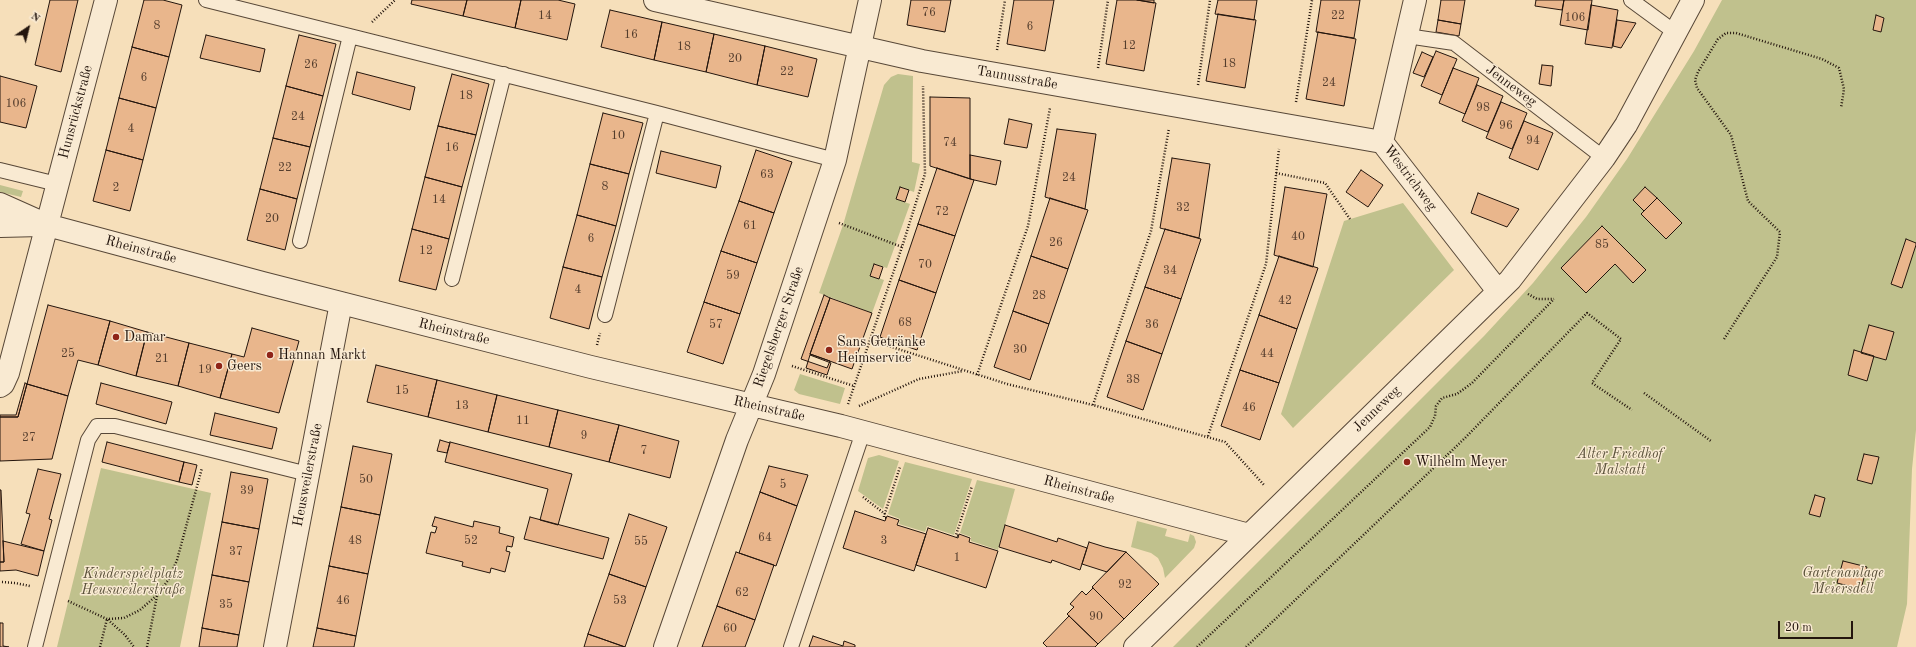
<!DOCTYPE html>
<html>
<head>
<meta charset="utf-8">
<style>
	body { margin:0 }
	#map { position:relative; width:1916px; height:647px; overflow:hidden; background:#f6dfba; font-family:"Old Standard TT",serif }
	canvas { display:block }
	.north { position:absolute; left:8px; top:8px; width:40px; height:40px; -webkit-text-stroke:3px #f9ead2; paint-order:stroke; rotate:35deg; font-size:11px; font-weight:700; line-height:16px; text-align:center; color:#23150d }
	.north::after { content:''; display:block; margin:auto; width:14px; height:18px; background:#23150d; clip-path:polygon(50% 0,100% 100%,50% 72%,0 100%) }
	.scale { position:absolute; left:1778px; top:621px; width:75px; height:18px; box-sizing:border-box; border:2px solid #23150d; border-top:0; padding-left:5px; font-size:12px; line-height:14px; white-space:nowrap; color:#23150d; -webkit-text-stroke:3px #f9ead2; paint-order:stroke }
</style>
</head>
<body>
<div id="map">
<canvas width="1916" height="647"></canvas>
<div class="north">N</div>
<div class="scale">20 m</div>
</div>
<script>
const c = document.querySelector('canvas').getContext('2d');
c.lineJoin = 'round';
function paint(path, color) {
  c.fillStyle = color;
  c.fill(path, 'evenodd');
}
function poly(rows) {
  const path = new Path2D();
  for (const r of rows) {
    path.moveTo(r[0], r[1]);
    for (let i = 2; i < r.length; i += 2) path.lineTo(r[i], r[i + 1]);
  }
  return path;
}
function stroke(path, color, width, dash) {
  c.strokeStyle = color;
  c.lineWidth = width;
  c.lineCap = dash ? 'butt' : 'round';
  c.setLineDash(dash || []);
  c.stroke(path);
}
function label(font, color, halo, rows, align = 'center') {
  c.font = font + ' "Old Standard TT",serif';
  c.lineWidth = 3;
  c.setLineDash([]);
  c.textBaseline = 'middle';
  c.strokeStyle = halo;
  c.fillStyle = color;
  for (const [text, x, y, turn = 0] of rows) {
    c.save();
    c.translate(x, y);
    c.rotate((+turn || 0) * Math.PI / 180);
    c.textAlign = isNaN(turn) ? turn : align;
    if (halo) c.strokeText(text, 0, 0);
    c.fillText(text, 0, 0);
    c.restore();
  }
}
const green = poly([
	[1722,0,1916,0,1916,430,1912,469,1907,604,1897,647,1173,647,1484,336,1533,283,1586,217,1627,159,1694,51],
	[898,74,913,76,912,162,920,164,914,192,900,187,896,199,910,204,887,268,874,264,870,275,884,280,872,313,819,293,843,225,884,85,891,77],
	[0,185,23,191,21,197,0,192],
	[1403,203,1454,270,1293,428,1281,414,1344,221],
	[800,374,845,388,840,404,799,394,794,390],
	[879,455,899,461,883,509,858,491,868,458],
	[905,462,972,479,954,535,927,526,925,532,899,524,900,519,888,514],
	[101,468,211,493,180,647,57,647],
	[977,480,1015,489,998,550,971,541,971,537,960,533],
	[1137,521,1167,529,1165,536,1188,542,1190,534,1194,536,1196,542,1194,548,1165,578,1163,568,1158,558,1151,553,1131,547]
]);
const building = poly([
	[50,0,78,0,61,72,35,65,50,0],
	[144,0,163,0,182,5,169,57,132,47,144,0],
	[412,0,467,0,463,16,411,4,412,0],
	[467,0,521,0,515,28,463,16,467,0],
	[521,0,558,0,575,4,567,40,515,28,521,0],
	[911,0,951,0,945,32,907,25,911,0],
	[1014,0,1054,0,1045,51,1007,44,1014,0],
	[1117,0,1137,0,1156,3,1144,71,1106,64,1117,0],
	[1137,0,1154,0,1154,3,1137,0],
	[1218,0,1257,0,1254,20,1215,14,1218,0],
	[1321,0,1360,0,1354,38,1316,32,1321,0],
	[1441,0,1465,0,1461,24,1438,20,1441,0],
	[1536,0,1564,0,1562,10,1535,6,1536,0],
	[1564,0,1592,0,1588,30,1560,25,1564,0],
	[1591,5,1618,10,1612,48,1585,44,1591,5],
	[610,10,662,22,654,60,601,47,610,10],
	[1218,14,1256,20,1245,88,1206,81,1218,14],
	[1876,15,1884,18,1881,32,1873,30,1876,15],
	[1438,20,1461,24,1459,36,1436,32,1438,20],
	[1617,20,1636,23,1621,48,1613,46,1617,20],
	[662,22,714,34,706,72,654,60,662,22],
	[1318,32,1356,39,1344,106,1306,99,1318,32],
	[714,34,765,46,757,85,706,72,714,34],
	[206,35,265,49,260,72,200,58,206,35],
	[299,35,336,44,323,96,286,86,299,35],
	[765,46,817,59,808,97,757,85,765,46],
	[132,47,169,57,156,108,119,98,132,47],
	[1436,51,1457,59,1442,95,1421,86,1436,51],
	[1422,52,1433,57,1424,77,1413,73,1422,52],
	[1542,65,1553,66,1551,86,1539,84,1542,65],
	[1453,68,1479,78,1465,114,1439,103,1453,68],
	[357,72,415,87,410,110,352,94,357,72],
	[452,74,489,84,476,135,438,126,452,74],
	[0,76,37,86,26,128,0,122,0,76],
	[1477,85,1503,96,1488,132,1462,121,1477,85],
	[286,86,323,96,310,147,273,138,286,86],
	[930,97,970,98,970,179,930,166,930,97],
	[119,98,156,108,143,160,106,150,119,98],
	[1501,102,1527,113,1512,149,1486,138,1501,102],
	[603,113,643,123,629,174,590,164,603,113],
	[1009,119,1032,124,1027,148,1004,144,1009,119],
	[1524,121,1553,133,1538,170,1509,158,1524,121],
	[438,126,476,135,462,187,425,177,438,126],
	[1057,129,1096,134,1085,209,1045,197,1057,129],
	[273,138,310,147,297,199,260,189,273,138],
	[106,150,143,160,130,211,93,201,106,150],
	[756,150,792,162,774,213,739,201,756,150],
	[661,151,721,166,716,188,656,173,661,151],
	[970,155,1001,161,996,185,970,179,970,155],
	[1172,158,1210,164,1199,238,1160,228,1172,158],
	[590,164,629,174,616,226,577,215,590,164],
	[937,168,974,180,955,236,918,224,937,168],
	[1361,170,1383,185,1368,207,1346,192,1361,170],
	[425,177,462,187,449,239,412,229,425,177],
	[900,187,909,190,905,202,896,199,900,187],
	[1285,187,1327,194,1313,267,1274,255,1285,187],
	[1645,187,1657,198,1644,211,1633,200,1645,187],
	[260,189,297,199,285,250,247,240,260,189],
	[1478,193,1519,209,1507,227,1471,213,1478,193],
	[1050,198,1088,210,1068,269,1031,256,1050,198],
	[1657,198,1682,223,1666,239,1641,214,1657,198],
	[739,201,774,213,757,263,721,251,739,201],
	[577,215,616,226,602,277,563,267,577,215],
	[918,224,955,236,936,293,899,280,918,224],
	[1602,226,1646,270,1633,283,1615,264,1586,293,1561,268,1602,226],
	[412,229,449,239,436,290,399,281,412,229],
	[1165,229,1201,239,1181,299,1145,287,1165,229],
	[1906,239,1916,243,1916,245,1902,288,1891,284,1906,239],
	[721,251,757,263,740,314,704,302,721,251],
	[1031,256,1068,269,1049,324,1013,311,1031,256],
	[1279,256,1318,268,1297,329,1259,315,1279,256],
	[874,264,883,267,879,279,870,276,874,264],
	[563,267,602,277,589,329,550,318,563,267],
	[899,280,936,293,917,350,880,337,899,280],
	[1145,287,1181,299,1162,354,1126,341,1145,287],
	[824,295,830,298,810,354,830,361,827,368,801,359,824,295],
	[830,298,872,313,852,369,810,354,830,298],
	[704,302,740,314,723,364,687,352,704,302],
	[48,305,110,321,98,365,78,360,68,396,27,384,48,305],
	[1013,311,1049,324,1030,380,994,367,1013,311],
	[1259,315,1297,329,1279,383,1240,370,1259,315],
	[110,321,147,332,136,376,98,365,110,321],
	[1869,325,1894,332,1886,360,1861,353,1869,325],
	[252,328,299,341,279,413,220,398,232,354,244,357,252,328],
	[147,332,189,343,178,386,136,376,147,332],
	[1126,341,1162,354,1143,410,1107,397,1126,341],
	[189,343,232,354,220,398,178,386,189,343],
	[1854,350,1874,356,1867,381,1848,375,1854,350],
	[810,355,831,363,827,375,806,368,810,355],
	[376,365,437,380,428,417,367,402,376,365],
	[1240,370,1279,383,1260,440,1221,426,1240,370],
	[437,380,497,395,488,432,428,417,437,380],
	[25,383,27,384,18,417,0,417,0,415,16,415,25,383],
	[101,383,172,402,166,424,96,404,101,383],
	[27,384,68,396,52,459,0,461,0,417,18,417,27,384],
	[497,395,558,410,549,447,488,432,497,395],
	[558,410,619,425,609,462,549,447,558,410],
	[215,413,277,428,272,449,210,435,215,413],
	[619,425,679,441,670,478,609,462,619,425],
	[440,440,450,443,447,453,437,451,440,440],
	[107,442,184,462,179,482,102,462,107,442],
	[450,442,572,474,558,525,540,520,548,489,445,462,450,442],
	[353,446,392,454,380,515,341,507,353,446],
	[1864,454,1879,457,1872,484,1857,480,1864,454],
	[184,462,197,465,192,485,179,482,184,462],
	[769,466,808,475,797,506,760,492,769,466],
	[38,469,61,474,49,519,52,520,44,551,21,544,30,514,26,513,38,469],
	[231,472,268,479,259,529,222,522,231,472],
	[0,490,1,490,4,562,0,562,0,490],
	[760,492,797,506,776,566,739,553,760,492],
	[1815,495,1825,498,1820,517,1809,514,1815,495],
	[341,507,380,515,368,574,329,566,341,507],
	[855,511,885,521,887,516,899,520,897,525,926,534,914,571,843,548,855,511],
	[629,514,667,527,646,587,609,574,629,514],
	[435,517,473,527,474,521,500,527,499,533,514,537,512,547,507,546,506,551,510,552,505,572,491,568,490,573,462,566,463,562,426,553,431,532,435,533,437,527,432,526,435,517],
	[530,517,609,538,603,559,524,539,530,517],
	[222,522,259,529,249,582,212,575,222,522],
	[1005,525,1057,542,1058,538,1087,548,1080,570,1052,560,1051,563,999,547,1005,525],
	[928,528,958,538,959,534,970,538,969,542,998,551,986,588,916,565,928,528],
	[3,541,44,551,38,576,16,570,0,571,0,562,4,562,3,541],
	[1089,542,1105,547,1126,552,1107,572,1082,564,1089,542],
	[736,552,774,565,755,620,717,606,736,552],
	[1126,552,1159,584,1124,619,1092,587,1126,552],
	[1843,561,1867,567,1861,589,1837,583,1843,561],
	[329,566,368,574,356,636,317,628,329,566],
	[609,574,646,587,625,647,588,634,609,574],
	[212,575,249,582,239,635,202,628,212,575],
	[1093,588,1124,619,1098,644,1067,614,1074,607,1070,604,1082,591,1086,595,1093,588],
	[717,606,755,620,745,647,702,647,717,606],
	[1069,616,1098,644,1095,647,1047,647,1043,643,1069,616],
	[0,623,3,623,3,646,9,647,0,647,0,623],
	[202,628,239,635,237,647,199,647,202,628],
	[317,628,356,636,354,647,313,647,317,628],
	[588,634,625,647,584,647,588,634],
	[813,636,843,646,844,641,855,645,855,647,809,647,813,636]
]);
const path = poly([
	[372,22,395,0],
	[997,50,1005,0],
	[1098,68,1108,0],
	[1198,85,1210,0],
	[1296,102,1312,0],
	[1276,173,1325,183,1350,219],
	[839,223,902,247],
	[1528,294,1537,299,1554,299],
	[1724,339,1777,257,1780,232,1748,201,1731,135,1697,88,1695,80,1698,72,1718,39,1726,33,1736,33,1822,59,1839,68,1844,89,1841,108],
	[870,340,1007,384,1093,405,1225,442,1265,486],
	[597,345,600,333],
	[792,366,854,386],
	[977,375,1028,226,1050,108],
	[1644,393,1711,441],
	[848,404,902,247,925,174,923,86],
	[1093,405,1151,231,1169,128],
	[859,406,919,379,963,371],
	[1208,436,1266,264,1279,149],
	[863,497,885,514],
	[886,518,884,518,884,516,900,467],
	[958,536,956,535,972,486],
	[2,582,15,583,30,586],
	[68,601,107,619,124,618,140,610,157,595,169,579,177,560,202,468],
	[100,647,107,619,125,635,134,647],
	[147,647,157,596],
	[1197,647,1430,427,1435,416,1436,406,1442,398,1457,394,1472,383,1554,299],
	[1246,647,1465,438,1587,313,1621,339,1592,383,1632,410]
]);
const lane = poly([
	[206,0,657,113,835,160],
	[1631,0,1676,33],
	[1407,36,1454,43,1604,158],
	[0,170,57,184],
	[300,241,350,36],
	[452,279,504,74],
	[605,315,657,113],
	[35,647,88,440,97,426,115,426,308,474],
	[791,647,863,432]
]);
const street = poly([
	[655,0,922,61,1382,142],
	[1415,0,1382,142,1498,291],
	[0,204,47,225,263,283,591,367,841,426,1249,535],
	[0,226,41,225],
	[0,386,3,384,8,373,106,0],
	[275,647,341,303],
	[665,647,737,440,764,374,835,160,870,0],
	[1135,647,1510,280,1604,158,1626,125,1693,0]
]);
const markers = [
	[116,337,4,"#8f2418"],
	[829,350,4,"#8f2418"],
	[270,355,4,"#8f2418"],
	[219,366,4,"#8f2418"],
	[1407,462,4,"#8f2418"]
];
const numberNames = [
	["76",929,13],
	["14",545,16],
	["22",1338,16],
	["106",1575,18],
	["8",157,26],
	["6",1030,27],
	["16",631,35],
	["12",1129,46],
	["18",684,47],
	["20",735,59],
	["18",1229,64],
	["26",311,65],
	["22",787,72],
	["6",144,78],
	["24",1329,83],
	["18",466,96],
	["106",16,104],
	["98",1483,108],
	["24",298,117],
	["96",1506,126],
	["4",131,129],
	["10",618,136],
	["94",1533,141],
	["74",950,143],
	["16",452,148],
	["22",285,168],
	["63",767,175],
	["24",1069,178],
	["8",605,187],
	["2",116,188],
	["14",439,200],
	["32",1183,208],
	["72",942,212],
	["20",272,219],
	["61",750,226],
	["40",1298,237],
	["6",591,239],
	["26",1056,243],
	["85",1602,245],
	["12",426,251],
	["70",925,265],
	["34",1170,271],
	["59",733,276],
	["4",578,290],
	["28",1039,296],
	["42",1285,301],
	["68",905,323],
	["57",716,325],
	["36",1152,325],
	["30",1020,350],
	["25",68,354],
	["44",1267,354],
	["21",162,359],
	["19",205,370],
	["38",1133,380],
	["15",402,391],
	["13",462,406],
	["46",1249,408],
	["11",523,421],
	["9",584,436],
	["27",29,438],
	["7",644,451],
	["50",366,480],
	["5",783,485],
	["39",247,491],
	["64",765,538],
	["48",355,541],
	["52",471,541],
	["3",884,541],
	["55",641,542],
	["37",236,552],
	["1",957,558],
	["92",1125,585],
	["62",742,593],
	["46",343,601],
	["53",620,601],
	["35",226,605],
	["90",1096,617],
	["60",730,629]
];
const streetNames = [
	["Taunusstraße",1017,78,10],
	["Jenneweg",1511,86,37],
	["Hunsrückstraße",76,112,-75],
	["Westrichweg",1410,178,53],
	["Rheinstraße",141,250,15],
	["Riegelsberger Straße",779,327,-71],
	["Rheinstraße",454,332,14],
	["Rheinstraße",769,409,13],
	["Jenneweg",1377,409,-44],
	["Heusweilerstraße",308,475,-79],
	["Rheinstraße",1079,490,15]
];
const poiNames = [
	["Damar",124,337],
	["Sans Getränke",837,342],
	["Heimservice",837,358],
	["Hannan Markt",278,355],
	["Geers",227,366],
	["Wilhelm Meyer",1415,462]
];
const parkNames = [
	["Alter Friedhof",1620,454],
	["Malstatt",1620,470],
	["Gartenanlage",1843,573],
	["Meiersdell",1843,589],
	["Kinderspielplatz",133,574],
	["Heusweilerstraße",133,590]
];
paint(green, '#c0c18d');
paint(building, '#e9b68c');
stroke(building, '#23150d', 1);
stroke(lane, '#584838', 16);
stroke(street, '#584838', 24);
stroke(path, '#23150d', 2.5, [1, 2]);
stroke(lane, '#f9ead2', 14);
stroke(street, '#f9ead2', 22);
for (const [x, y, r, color] of markers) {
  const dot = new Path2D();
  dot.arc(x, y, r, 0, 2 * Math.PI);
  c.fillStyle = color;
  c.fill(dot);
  stroke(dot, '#f9ead2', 1.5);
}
label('12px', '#543d2d', null, numberNames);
label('14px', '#23150d', '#f9ead2', streetNames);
label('14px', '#23150d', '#f9ead2', poiNames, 'left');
label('italic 14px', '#5a513a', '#f9ead2', parkNames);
</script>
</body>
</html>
